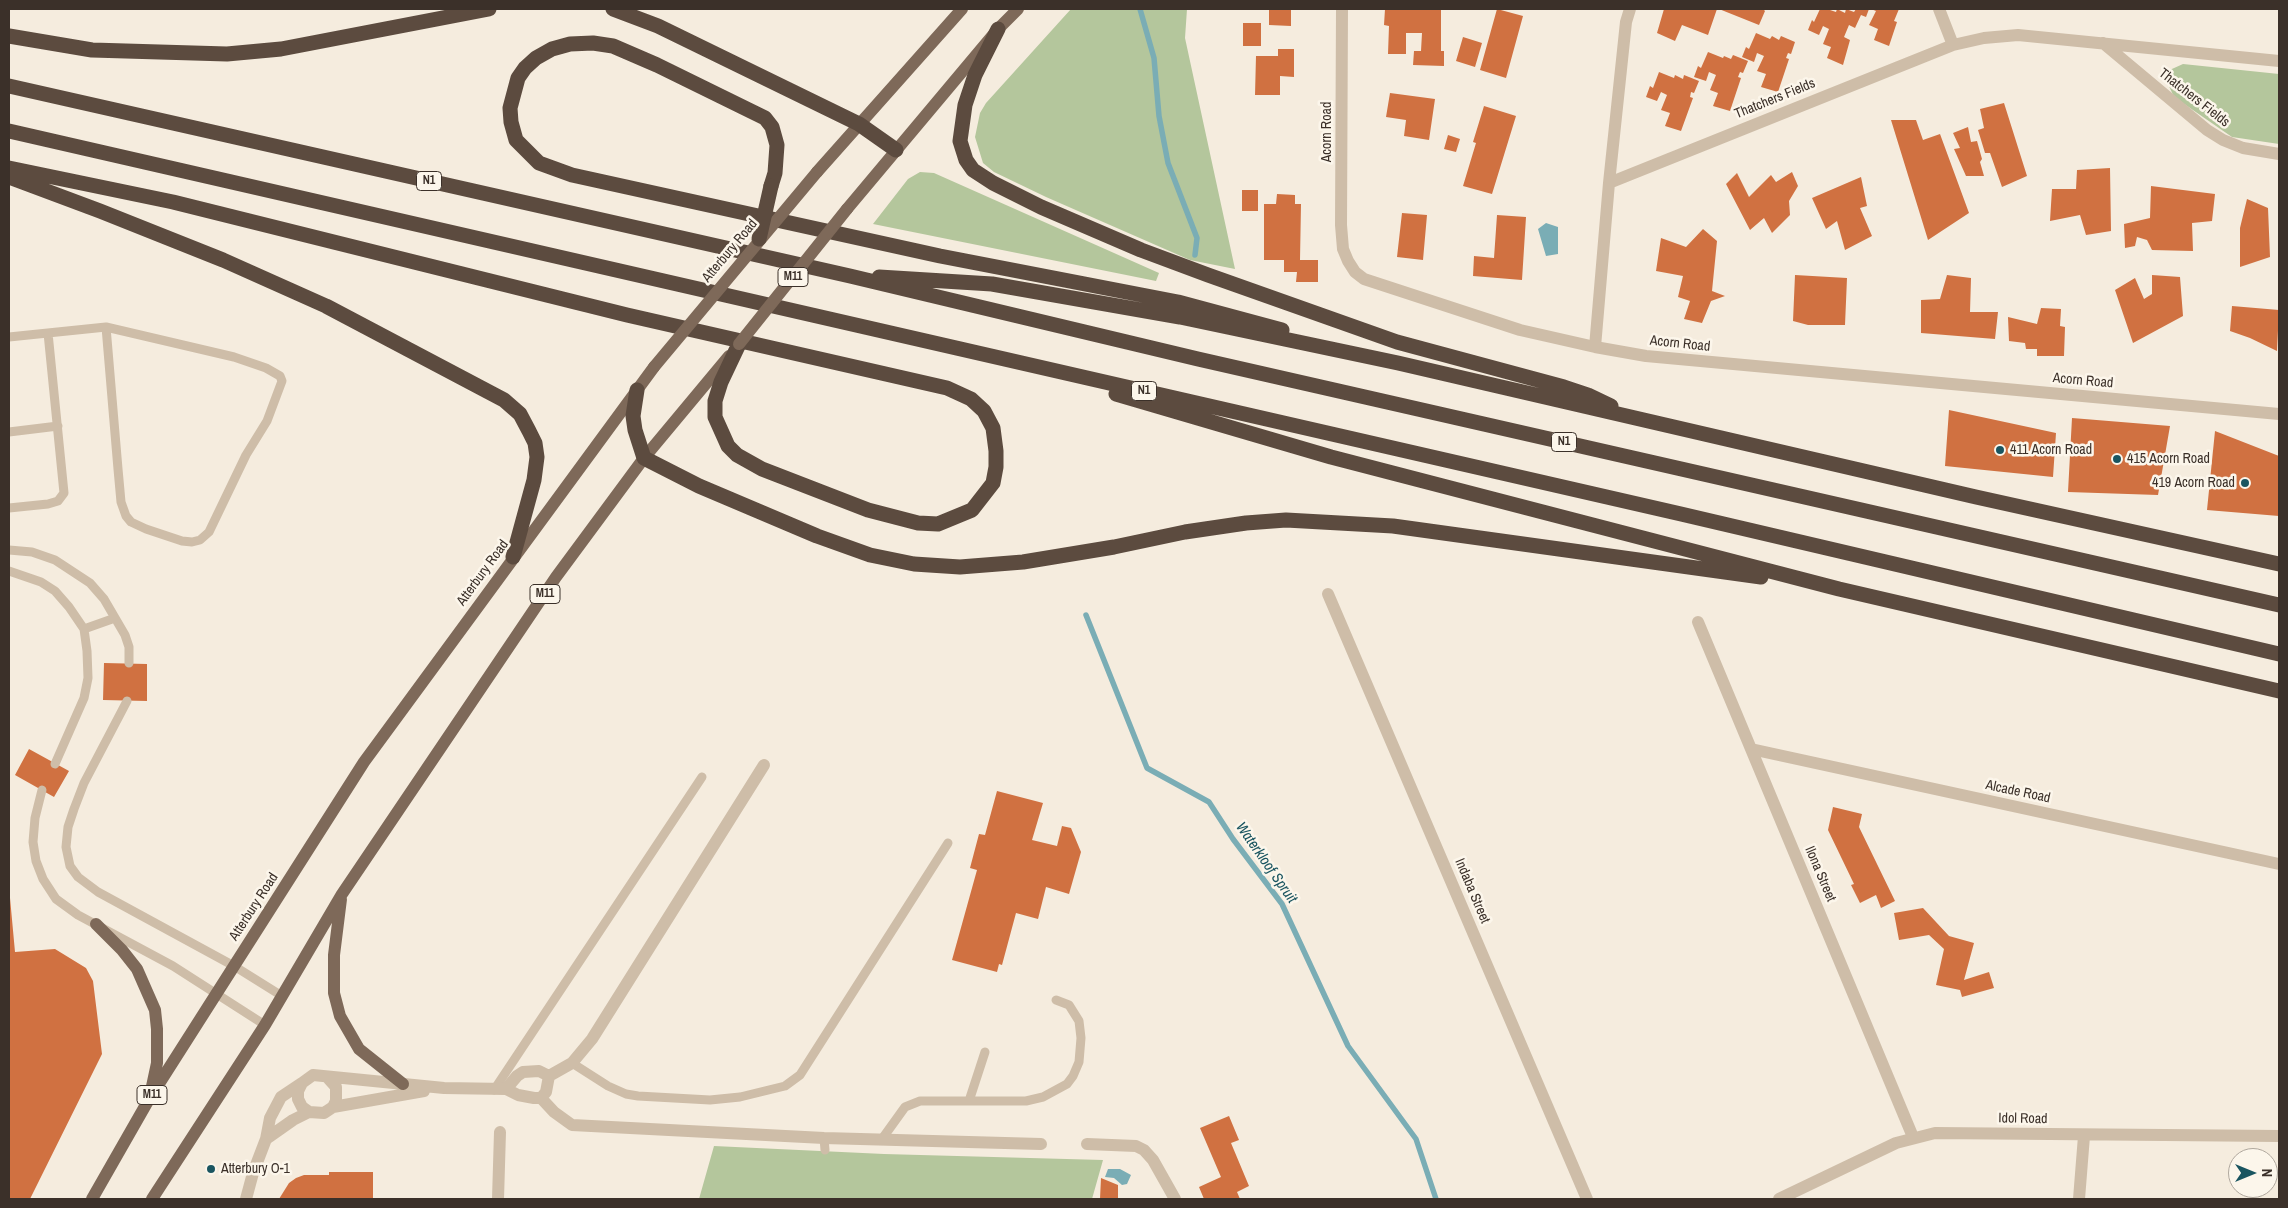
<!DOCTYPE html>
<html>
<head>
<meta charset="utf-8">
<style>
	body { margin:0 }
	#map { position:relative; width:2288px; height:1208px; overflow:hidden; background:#f5ecde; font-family:"Archivo Narrow",sans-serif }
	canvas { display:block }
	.frame { position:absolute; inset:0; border:10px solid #3b3029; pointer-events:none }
	.north { position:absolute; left:2228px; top:1148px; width:50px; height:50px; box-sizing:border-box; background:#fcf6eb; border:1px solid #afa79d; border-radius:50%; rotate:90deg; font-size:14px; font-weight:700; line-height:20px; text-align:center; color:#3b3029 }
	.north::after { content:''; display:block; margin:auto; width:18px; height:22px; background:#1a5560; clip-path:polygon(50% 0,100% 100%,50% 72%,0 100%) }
</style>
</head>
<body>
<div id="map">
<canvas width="2288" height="1208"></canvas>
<div class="frame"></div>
<div class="north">N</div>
</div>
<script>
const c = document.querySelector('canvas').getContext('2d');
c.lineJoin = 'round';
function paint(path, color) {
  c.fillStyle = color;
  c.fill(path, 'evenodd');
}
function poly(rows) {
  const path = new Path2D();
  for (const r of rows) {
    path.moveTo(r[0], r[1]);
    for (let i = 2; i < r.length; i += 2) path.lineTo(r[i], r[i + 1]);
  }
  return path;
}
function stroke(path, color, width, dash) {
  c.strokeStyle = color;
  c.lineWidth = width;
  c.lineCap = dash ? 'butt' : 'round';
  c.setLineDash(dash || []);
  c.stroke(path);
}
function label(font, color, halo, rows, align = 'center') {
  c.font = font + ' "Archivo Narrow",sans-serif';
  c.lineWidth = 5;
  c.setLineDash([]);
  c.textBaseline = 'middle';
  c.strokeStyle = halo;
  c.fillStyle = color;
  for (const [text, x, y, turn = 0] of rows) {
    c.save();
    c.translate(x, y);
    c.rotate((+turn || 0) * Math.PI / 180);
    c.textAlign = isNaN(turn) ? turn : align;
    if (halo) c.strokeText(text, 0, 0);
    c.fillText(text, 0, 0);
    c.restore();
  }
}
const green = poly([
	[1071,9,1187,9,1185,38,1235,269,1190,260,1046,197,994,172,983,163,975,137,980,113,986,103],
	[2183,64,2279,74,2279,144,2232,137,2174,97,2163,73],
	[920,172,934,173,1159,273,1156,281,873,224,908,179],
	[714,1146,884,1154,1103,1160,1092,1199,699,1199]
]);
const water = poly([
	[1546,223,1558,227,1558,254,1546,256,1538,229],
	[1108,1169,1120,1169,1131,1175,1127,1184,1122,1185,1114,1178,1105,1177]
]);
const stream = poly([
	[1140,9,1154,58,1159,116,1168,163,1197,238,1195,255],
	[1086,615,1147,768,1209,802,1233,839,1282,904,1348,1046,1416,1139,1436,1199]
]);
const building = poly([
	[1269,9,1291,9,1291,26,1269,25],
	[1385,9,1441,9,1441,51,1444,51,1444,66,1413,65,1414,51,1421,51,1422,33,1406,33,1406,54,1388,54,1389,26,1384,25],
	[1497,9,1523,16,1506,78,1480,70],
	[1664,9,1717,9,1708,35,1682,25,1675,41,1657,33],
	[1719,9,1763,9,1765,11,1759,25],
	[1820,9,1827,9,1836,12,1837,9,1845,13,1846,9,1854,12,1856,9,1869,9,1866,17,1861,15,1855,28,1849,25,1844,37,1850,40,1843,65,1827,58,1831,47,1823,44,1829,29,1823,26,1819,35,1808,30,1812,20,1814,22],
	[1871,9,1899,9,1894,21,1897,22,1889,46,1874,40,1878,29,1869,25,1876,11],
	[1243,23,1261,23,1261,46,1243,46],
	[1756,33,1770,39,1772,36,1779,40,1781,36,1795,42,1791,54,1788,53,1786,58,1789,59,1778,92,1761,87,1766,74,1757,71,1764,56,1757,53,1754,62,1742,57,1746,47,1749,49],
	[1463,37,1482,43,1475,67,1456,61],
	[1278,49,1294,49,1294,77,1280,76,1280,95,1255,95,1256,56,1278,56],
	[1708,52,1723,58,1724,56,1731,59,1733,55,1748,61,1743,73,1740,72,1738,77,1741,78,1730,111,1713,106,1718,93,1710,90,1716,75,1709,72,1706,81,1694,77,1698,66,1701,68],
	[1659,72,1674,78,1675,75,1683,79,1684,75,1699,81,1694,93,1691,92,1690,97,1693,98,1681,131,1665,126,1670,113,1661,110,1667,95,1661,92,1657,101,1646,97,1650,86,1653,88],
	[1390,93,1435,99,1429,140,1404,136,1406,120,1386,117],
	[2004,103,2027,176,2002,187,1990,153,1985,153,1978,130,1984,128,1980,109],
	[1484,106,1516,116,1492,194,1463,186,1476,143,1473,142],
	[1891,120,1916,120,1923,140,1940,134,1969,213,1928,240],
	[1968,127,1971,142,1977,141,1982,159,1980,162,1984,176,1966,176,1954,149,1960,148,1953,133],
	[1448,135,1460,139,1456,152,1444,149],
	[2110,168,2111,231,2086,235,2080,215,2050,221,2052,189,2076,189,2077,170],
	[1792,172,1798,186,1789,201,1790,215,1772,233,1764,218,1750,230,1726,184,1737,173,1749,197,1771,175,1776,182],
	[1861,177,1867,206,1860,208,1872,236,1845,250,1837,221,1826,229,1812,198],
	[2151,186,2215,194,2212,221,2192,223,2193,251,2152,250,2147,240,2137,237,2135,246,2125,248,2124,224,2150,218],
	[1242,190,1258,190,1258,211,1242,211],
	[1277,194,1295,195,1295,204,1301,204,1300,260,1318,260,1318,282,1296,282,1297,272,1284,272,1284,260,1264,260,1264,204,1276,204],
	[2247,199,2268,208,2270,257,2240,267,2240,228],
	[1402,213,1427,215,1423,260,1397,257],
	[1497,215,1526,217,1522,280,1473,276,1474,256,1494,258],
	[1703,229,1717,241,1712,291,1725,296,1711,301,1702,323,1684,319,1690,301,1678,297,1683,276,1656,271,1661,238,1686,247],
	[1795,275,1847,278,1845,325,1808,325,1793,321],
	[1947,275,1971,278,1970,312,1998,312,1995,339,1921,333,1921,300,1940,299],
	[2152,275,2180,277,2183,316,2133,343,2115,290,2135,278,2144,299,2152,294],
	[2232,306,2279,310,2277,351,2250,338,2230,331],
	[2041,308,2061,309,2060,326,2065,327,2064,356,2037,356,2037,349,2026,349,2025,343,2009,341,2008,317,2037,324],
	[1949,410,2056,433,2053,477,1945,466],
	[2072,418,2170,426,2158,495,2068,492],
	[2215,431,2279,456,2279,516,2207,510],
	[104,663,147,664,147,701,103,700],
	[29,749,69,771,54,797,15,775],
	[997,791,1043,803,1032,840,1057,846,1062,826,1071,828,1081,852,1069,894,1046,887,1038,919,1016,913,1002,965,999,964,997,972,952,960,977,870,970,868,979,834,985,835],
	[1833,807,1862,814,1859,827,1895,901,1881,908,1876,895,1860,903,1851,885,1854,884,1828,830],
	[9,887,15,952,55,949,86,968,93,981,102,1054,30,1199,9,1199],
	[1923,908,1949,936,1974,943,1964,980,1989,972,1994,988,1962,997,1960,990,1936,985,1944,949,1929,935,1899,940,1894,913],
	[1229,1116,1239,1140,1231,1143,1249,1186,1237,1192,1240,1199,1204,1199,1199,1187,1221,1177,1200,1128],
	[329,1172,373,1172,373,1199,279,1199,289,1183,296,1178,304,1175,329,1175],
	[1101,1178,1118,1185,1118,1199,1100,1199]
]);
const service = poly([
	[9,337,106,327,234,357,266,368,280,376,282,381,267,421,246,455,209,532,200,540,192,542,182,541,146,529,131,522,126,516,121,502,118,469,106,327],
	[9,432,58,426],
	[9,508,48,504,58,501,64,493,48,333],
	[9,550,32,552,55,560,90,583,104,599,125,635,129,647,129,663],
	[9,571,41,582,55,591,69,607,84,629,87,651,88,678,84,698,55,764],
	[84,629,115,618],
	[127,701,84,783,74,809,68,827,66,847,70,866,78,877,98,892,234,966,282,996],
	[42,790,35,818,33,842,36,861,43,879,56,899,78,915,173,966,265,1025],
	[572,1063,608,1086,626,1094,638,1096,710,1100,740,1097,785,1086,800,1075,948,843],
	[494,1090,702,777],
	[969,1101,985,1052],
	[824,1138,825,1150],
	[882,1139,905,1107,920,1101,1026,1101,1043,1097,1067,1084,1073,1076,1079,1062,1081,1038,1079,1021,1069,1005,1056,1000]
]);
const minor = poly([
	[1342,9,1341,225,1343,249,1348,261,1355,272,1364,279,1520,330,1595,347,1646,356,2279,414],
	[1939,9,1953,45],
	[2103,43,2207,130,2223,140,2243,148,2279,154],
	[1609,183,1953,45,1984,38,2018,35,2279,61],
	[1595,347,1609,183,1626,22,1630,9],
	[1328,594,1587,1199],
	[1698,622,1913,1137],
	[1751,749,2279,864],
	[549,1076,572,1063,592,1039,764,765],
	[327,1077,336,1087,336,1101,333,1107,324,1113,309,1112,302,1107,298,1099,298,1091,302,1083,313,1075,444,1088,506,1089,518,1095,534,1098,541,1098,546,1092,549,1076,539,1071,523,1072,517,1076,506,1089],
	[541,1098,554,1112,572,1125,824,1138,1041,1144],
	[333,1107,424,1091],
	[266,1139,293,1120,309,1112],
	[1087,1144,1136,1146,1144,1150,1153,1160,1175,1199],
	[246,1199,253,1173,266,1139,270,1118,281,1097,302,1083],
	[498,1199,500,1132],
	[1779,1199,1896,1143,1935,1133,2279,1136],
	[2079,1199,2084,1136]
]);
const primary = poly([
	[817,172,962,9],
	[847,209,998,29,1018,9],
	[341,899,334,955,334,993,340,1016,359,1049,403,1084],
	[96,924,122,950,137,969,155,1010,157,1029,157,1063,151,1091],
	[92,1199,148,1101,364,762,654,367],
	[152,1199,265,1025,342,894,556,577,644,458,729,356]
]);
const motorway = poly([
	[613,9,658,26,859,124,896,150],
	[998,29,975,75,965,105,960,141,966,160,973,170,993,183,1041,207,1141,250,1208,275,1397,342,1564,387,1588,395,1611,406],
	[9,36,92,50,227,54,281,49,489,9],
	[9,86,850,276,1198,359,2279,605],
	[9,131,1681,514,2279,654],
	[9,168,173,202,627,315,947,388,971,399,984,411,993,428,996,451,996,467,993,483,972,510,938,524,918,523,868,510,762,469,737,455,728,446,715,417,715,401,721,382,739,344],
	[9,177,100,211,223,260,326,306,504,400,520,414,529,431,535,443,537,457,534,480,513,557],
	[771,186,775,173,777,145,772,127,765,118,657,65,613,46,593,43,570,44,552,49,536,58,525,68,518,78,510,108,511,122,516,140,539,163,572,175,940,256,1178,302,1282,330],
	[879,277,992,284,1180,317,1398,363,1976,497,2279,564],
	[637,390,633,416,635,430,644,458,699,486,817,536,870,555,914,564,960,567,1023,562,1114,547,1185,532,1246,523,1286,520,1393,526,1761,577],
	[1116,394,1331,457,1839,589,2279,691]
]);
const primaryBridge = poly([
	[739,344,847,209],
	[654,367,817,172]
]);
const motorwayBridge = poly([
	[759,239,771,186]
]);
const markers = [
	[2000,450,5,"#1a5560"],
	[2117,459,5,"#1a5560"],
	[2245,483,5,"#1a5560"],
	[211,1169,5,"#1a5560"]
];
const shields = [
	[429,181,25],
	[793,277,30],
	[1144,391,25],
	[1564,442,25],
	[545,594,30],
	[152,1095,30]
];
const shieldNames = [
	["N1",429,181],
	["M11",793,277],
	["N1",1144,391],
	["N1",1564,442],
	["M11",545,594],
	["M11",152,1095]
];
const streetNames = [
	["Thatchers Fields",2194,98,38],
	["Thatchers Fields",1775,99,-22],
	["Acorn Road",1327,132,-90],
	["Atterbury Road",730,251,-50],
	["Acorn Road",1680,344,6],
	["Acorn Road",2083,381,5],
	["Atterbury Road",483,573,-54],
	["Alcade Road",2018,792,12],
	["Ilona Street",1820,874,67],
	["Indaba Street",1472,891,67],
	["Atterbury Road",254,907,-57],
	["Idol Road",2023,1119,1]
];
const poiNames = [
	["411 Acorn Road",2010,450],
	["415 Acorn Road",2127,459],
	["419 Acorn Road",2235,483,"right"],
	["Atterbury O-1",221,1169]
];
const waterNames = [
	["Waterkloof Spruit",1266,863,55]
];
paint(green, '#b4c69c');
paint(water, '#7aadb5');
stroke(stream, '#7aadb5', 5.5);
paint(building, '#d07141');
stroke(service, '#cebda8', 9);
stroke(minor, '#cebda8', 12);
stroke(primary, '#7e6959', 12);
stroke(motorway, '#5c4b3f', 15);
stroke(primaryBridge, '#7e6959', 12);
stroke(motorwayBridge, '#5c4b3f', 15);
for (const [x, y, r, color] of markers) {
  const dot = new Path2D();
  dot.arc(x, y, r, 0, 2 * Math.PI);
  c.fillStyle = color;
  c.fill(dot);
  stroke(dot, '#fcf6eb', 2);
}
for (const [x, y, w] of shields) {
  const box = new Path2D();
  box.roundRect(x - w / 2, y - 9.5, w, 19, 4);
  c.fillStyle = '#fcf6eb';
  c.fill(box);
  stroke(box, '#3b3029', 1);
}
label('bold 12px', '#3b3029', null, shieldNames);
label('14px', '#3b3029', '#fcf6eb', streetNames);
label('14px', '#3b3029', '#fcf6eb', poiNames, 'left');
label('italic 15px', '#1a5560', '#fcf6eb', waterNames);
</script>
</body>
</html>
